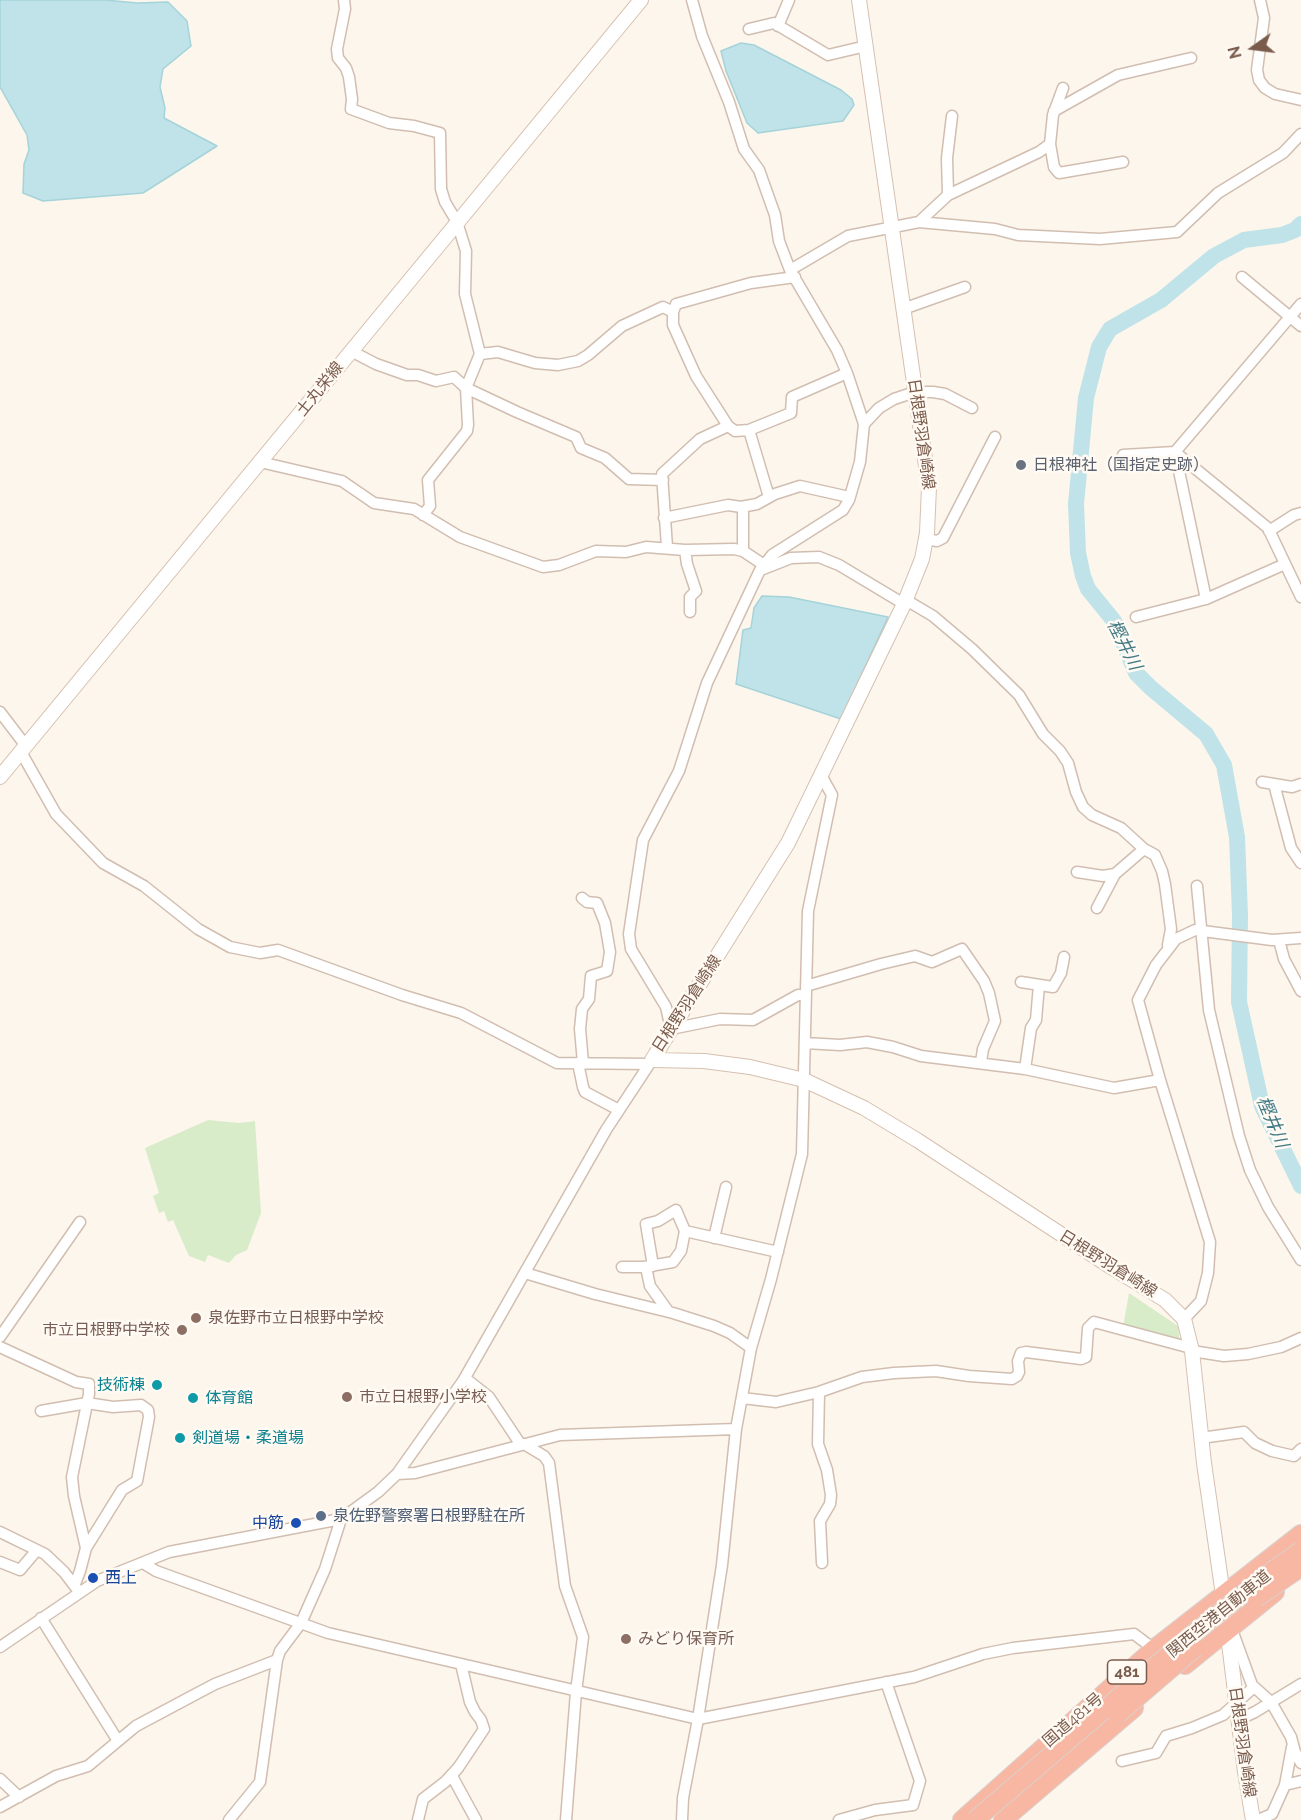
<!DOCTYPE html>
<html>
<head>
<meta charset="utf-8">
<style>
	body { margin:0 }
	#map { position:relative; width:1301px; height:1820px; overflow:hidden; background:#fdf6ec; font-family:Raleway,sans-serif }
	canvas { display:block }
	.north { position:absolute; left:1223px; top:18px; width:60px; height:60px; -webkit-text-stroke:4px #fffaf3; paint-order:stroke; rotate:256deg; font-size:16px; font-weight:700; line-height:24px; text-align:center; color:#7a5c4d }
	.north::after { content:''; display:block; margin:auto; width:21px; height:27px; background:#7a5c4d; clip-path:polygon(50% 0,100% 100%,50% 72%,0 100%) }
</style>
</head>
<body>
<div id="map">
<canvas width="1301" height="1820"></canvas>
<div class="north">N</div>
</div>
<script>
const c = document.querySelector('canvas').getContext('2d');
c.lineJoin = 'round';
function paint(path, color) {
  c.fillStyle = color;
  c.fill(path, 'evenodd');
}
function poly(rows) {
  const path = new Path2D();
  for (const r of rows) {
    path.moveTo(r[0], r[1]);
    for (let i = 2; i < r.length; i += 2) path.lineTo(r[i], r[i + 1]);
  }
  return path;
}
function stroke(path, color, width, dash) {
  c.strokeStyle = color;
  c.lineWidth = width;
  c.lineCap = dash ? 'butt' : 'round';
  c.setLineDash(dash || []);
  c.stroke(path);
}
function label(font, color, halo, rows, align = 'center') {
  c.font = font + ' Raleway,"Noto Sans JP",sans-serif';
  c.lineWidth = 5;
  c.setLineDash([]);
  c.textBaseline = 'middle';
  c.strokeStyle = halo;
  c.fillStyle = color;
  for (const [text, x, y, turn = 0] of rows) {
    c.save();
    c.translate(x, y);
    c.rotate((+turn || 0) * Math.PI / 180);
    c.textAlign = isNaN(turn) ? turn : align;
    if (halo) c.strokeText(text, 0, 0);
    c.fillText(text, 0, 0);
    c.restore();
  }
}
const green = poly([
	[208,1120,239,1123,255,1121,261,1213,247,1250,236,1255,229,1263,208,1255,205,1262,189,1256,173,1220,168,1222,164,1211,159,1213,153,1196,159,1193,145,1148],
	[1129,1293,1178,1326,1180,1345,1123,1327]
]);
const water = poly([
	[0,0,105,0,137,3,168,2,187,21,191,46,163,69,160,87,165,108,164,118,217,146,143,193,43,201,23,193,24,164,29,150,27,135,0,87,0,0],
	[741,43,754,45,841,90,852,99,854,105,843,121,758,133,747,123,726,71,721,51,741,43],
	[762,596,789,597,888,617,841,719,736,684,743,630,751,628,754,608,762,596]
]);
const river = poly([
	[1301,224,1295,230,1282,235,1244,240,1214,256,1161,300,1110,329,1099,347,1086,398,1076,504,1078,553,1083,576,1088,589,1114,621,1136,673,1151,688,1206,734,1224,765,1237,837,1240,915,1239,1002,1262,1106,1301,1186]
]);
const street = poly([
	[344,0,345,9,337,49,338,58,346,68,349,77,352,99,351,109,389,123,414,126,440,133,441,189,445,202,457,222,466,251,465,294,480,354,466,388,468,425,467,431,428,480,430,506,423,515],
	[692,0,702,36,729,102,744,149,759,170,775,215,779,241,790,270,837,350,847,373,864,424],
	[1260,0,1264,18,1257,70,1259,80,1265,88,1275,94,1301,100],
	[778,26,789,0],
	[749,29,774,23,828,55,866,46],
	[1054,111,1118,75,1191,58],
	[1050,144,1054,167,1059,173,1123,162],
	[948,195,1039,152,1050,144,1053,115,1063,88],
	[919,222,995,229,1018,235,1100,239,1177,232,1218,193,1283,153,1301,134],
	[790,270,848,236,919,222,948,195,947,158,952,116],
	[1242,277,1301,326],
	[903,309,965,287],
	[673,312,676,304,751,283,795,277],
	[351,351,376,364,407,375,418,375,436,381,454,377,466,388,517,412,576,437,581,448,605,458,629,479,663,480],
	[480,354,498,352,535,363,558,365,578,361,588,355,622,326,663,307,673,312,673,325,696,376,728,426,700,439,662,474,667,547],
	[728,426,735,431,749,430,791,413,792,397,847,373],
	[749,430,769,497],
	[1123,455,1175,452,1268,528,1301,597],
	[260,462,342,481,374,503,414,509,460,537,543,567,559,565,596,551,626,552,646,547,685,550,734,549,743,551,764,565],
	[743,507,743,551],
	[664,518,728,505,741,507,757,504,775,494,800,486,849,497],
	[1269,531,1294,515,1301,513],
	[926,539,937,541,943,538,995,437],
	[685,550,687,564,696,591,690,597,690,612],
	[763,569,791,558,819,557,839,565,904,604],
	[1206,599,1175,452,1301,304],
	[906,600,933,616,972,649,1019,695,1043,734,1060,751,1068,763,1076,792,1083,807,1092,815,1121,828,1144,849,1155,855,1162,871,1165,884,1171,929,1168,945],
	[1136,617,1206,599,1285,564],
	[0,712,26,746],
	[21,752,56,814,103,863,144,886,198,929,230,947,260,953,278,950,402,995,461,1013,557,1063,649,1064],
	[1262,782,1292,787,1301,784],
	[1274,784,1291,848,1301,863],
	[1077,872,1103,876,1115,874,1144,849],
	[1197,886,1209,1010,1239,1136,1250,1170,1268,1207,1301,1260],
	[582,898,587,902,597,903,605,923,610,952,607,971,591,976,589,999,582,1009,580,1029,583,1063],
	[1097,908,1115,874],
	[1279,940,1284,959,1301,991],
	[1021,982,1053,987,1061,973,1064,957],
	[806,986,881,964,915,956,932,962,962,949,984,981,989,993,995,1021,983,1049,981,1062],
	[805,995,798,995,753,1020,720,1019,671,1029,666,1007,631,949,629,934,643,840,679,771,707,683,760,570,772,555,843,510,849,500,860,462,864,424,879,408,894,399,915,392,933,392,945,394,972,408],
	[805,1043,840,1045,867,1042,893,1047,921,1056,1025,1069,1114,1088,1160,1080],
	[578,1063,583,1087,585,1092,619,1110],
	[1025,1069,1031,1028,1036,1020,1039,985],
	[714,1238,726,1187],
	[653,1266,646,1224,658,1221,676,1210,685,1231],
	[622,1267,644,1267,673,1262,681,1251,685,1231,778,1252],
	[646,1267,650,1286,668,1311],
	[525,1273,595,1294,673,1313,714,1326,730,1333,751,1348],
	[1184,1319,1201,1301,1208,1273,1210,1242,1160,1080,1138,1000,1156,965,1176,939,1195,930,1272,940,1301,938],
	[0,1337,80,1222],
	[0,1347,76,1382,89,1384,89,1394,72,1477,74,1496,86,1548,80,1571,75,1584],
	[1192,1351,1224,1356,1248,1354,1281,1347,1301,1338],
	[465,1378,489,1397,521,1445],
	[819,1392,818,1444,827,1470,831,1495,830,1504,820,1521,822,1563],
	[742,1398,776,1402,819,1392,862,1377,894,1373,936,1371,969,1376,1012,1379,1017,1376,1019,1372,1018,1361,1021,1353,1026,1352,1081,1359,1086,1357,1088,1328,1094,1322,1191,1348],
	[41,1411,87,1403,113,1407,141,1405,148,1410,149,1417,137,1481,122,1490,86,1548],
	[1201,1438,1244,1432,1255,1443,1272,1451,1294,1456,1301,1449],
	[524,1444,544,1456,549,1463,565,1586,583,1637,576,1692,566,1820],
	[397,1474,415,1473,560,1435,736,1429],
	[0,1532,45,1554,64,1572,77,1589],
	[0,1562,20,1570,37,1550],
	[143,1563,156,1571,328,1633,698,1719,914,1677,983,1654,1013,1648,1134,1634,1154,1649],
	[41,1618,118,1741],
	[1231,1627,1252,1685,1271,1702,1291,1737,1295,1752,1301,1763],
	[0,1647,97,1581,169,1552,341,1519,378,1492,397,1474,463,1381,606,1130,652,1060],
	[1238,1720,1255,1712,1301,1684],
	[1122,1761,1156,1753,1166,1736,1192,1728,1223,1715,1254,1687],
	[452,1776,476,1820],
	[0,1779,19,1797],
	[1285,1785,1301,1781],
	[0,1807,56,1776,88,1766,136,1726,196,1694,215,1684,277,1660],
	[229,1820,260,1782,277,1660,280,1651,301,1623,325,1569,341,1519],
	[418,1820,423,1799,445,1782,458,1768,484,1729,481,1720,475,1712,470,1702,461,1664],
	[682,1820,683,1798,698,1719,722,1565,736,1429,751,1348,771,1279,802,1154,808,911,832,795,821,775],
	[839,1820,875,1810,913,1805,920,1781,886,1682],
	[1258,1820,1272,1814,1285,1785,1292,1747]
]);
const secondary = poly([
	[0,777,641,0],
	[652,1060,788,843,904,604,922,559,927,533,929,487,859,0],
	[652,1060,704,1061,750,1067,804,1080,864,1108,917,1140,1111,1267,1165,1300,1184,1319,1192,1351,1204,1463,1223,1595,1245,1772,1253,1820]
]);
const highway = poly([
	[1185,1665,1275,1592],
	[962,1820,1154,1649,1301,1534],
	[1003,1820,1134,1708]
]);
const highwayBridge = poly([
	[1256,1598,1301,1567],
	[1118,1714,1195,1648],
	[975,1820,1200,1628,1275,1569,1301,1551]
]);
const markers = [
	[1021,465,6,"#6b7280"],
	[196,1318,6,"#8d6e63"],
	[182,1330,6,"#8d6e63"],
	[157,1385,6,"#0f9aa8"],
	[347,1397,6,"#8d6e63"],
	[193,1398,6,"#0f9aa8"],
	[180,1438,6,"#0f9aa8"],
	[321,1516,6,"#5c6f8a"],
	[296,1523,6,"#1a4fb4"],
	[93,1578,6,"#1a4fb4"],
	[626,1639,6,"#8d6e63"]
];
const shields = [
	[1127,1672,39]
];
const shieldNames = [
	["481",1127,1672]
];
const streetNames = [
	["土丸栄線",320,389,-51],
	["日根野羽倉崎線",921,434,82],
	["日根野羽倉崎線",687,1004,-57],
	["日根野羽倉崎線",1108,1264,32],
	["関西空港自動車道",1219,1614,-39],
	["国道481号",1073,1720,-41],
	["日根野羽倉崎線",1242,1742,82]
];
const worshipNames = [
	["日根神社（国指定史跡）",1033,465]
];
const educationNames = [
	["泉佐野市立日根野中学校",208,1318],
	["市立日根野中学校",170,1330,"right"],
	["市立日根野小学校",359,1397],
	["みどり保育所",638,1639]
];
const cultureNames = [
	["技術棟",145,1385,"right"],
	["体育館",205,1398],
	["剣道場・柔道場",192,1438]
];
const serviceNames = [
	["泉佐野警察署日根野駐在所",333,1516]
];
const transitNames = [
	["中筋",284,1523],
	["西上",105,1578,"left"]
];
const waterNames = [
	["樫井川",1124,645,63],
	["樫井川",1272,1122,67]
];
paint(green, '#d8ecc9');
paint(water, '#bfe3e8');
stroke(water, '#a5d3da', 1.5);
stroke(river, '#bfe3e8', 16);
stroke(street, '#d1beb0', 13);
stroke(secondary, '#d6c0b0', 16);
stroke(highway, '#dad1cd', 20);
stroke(street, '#fff', 10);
stroke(secondary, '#fff', 14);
stroke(highway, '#f7b7a3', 18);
stroke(highwayBridge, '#dad1cd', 20, []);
stroke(highwayBridge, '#f7b7a3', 18);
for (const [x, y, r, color] of markers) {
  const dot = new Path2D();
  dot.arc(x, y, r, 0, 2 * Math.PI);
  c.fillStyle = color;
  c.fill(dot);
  stroke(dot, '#fffaf3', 2);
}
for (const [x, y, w] of shields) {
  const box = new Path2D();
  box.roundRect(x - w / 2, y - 12, w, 24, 4.5);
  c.fillStyle = '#fffaf3';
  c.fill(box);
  stroke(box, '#7a5c4d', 1.5);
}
label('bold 15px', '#7a5c4d', null, shieldNames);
label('16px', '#7a5c4d', '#fffaf3', streetNames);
label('16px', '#5b616d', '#fffaf3', worshipNames, 'left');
label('16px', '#785e54', '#fffaf3', educationNames, 'left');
label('16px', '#0d838f', '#fffaf3', cultureNames, 'left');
label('16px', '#4e5e75', '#fffaf3', serviceNames, 'left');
label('16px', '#164399', '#fffaf3', transitNames, 'right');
label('italic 18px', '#437c86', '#fffaf3', waterNames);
</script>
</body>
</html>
